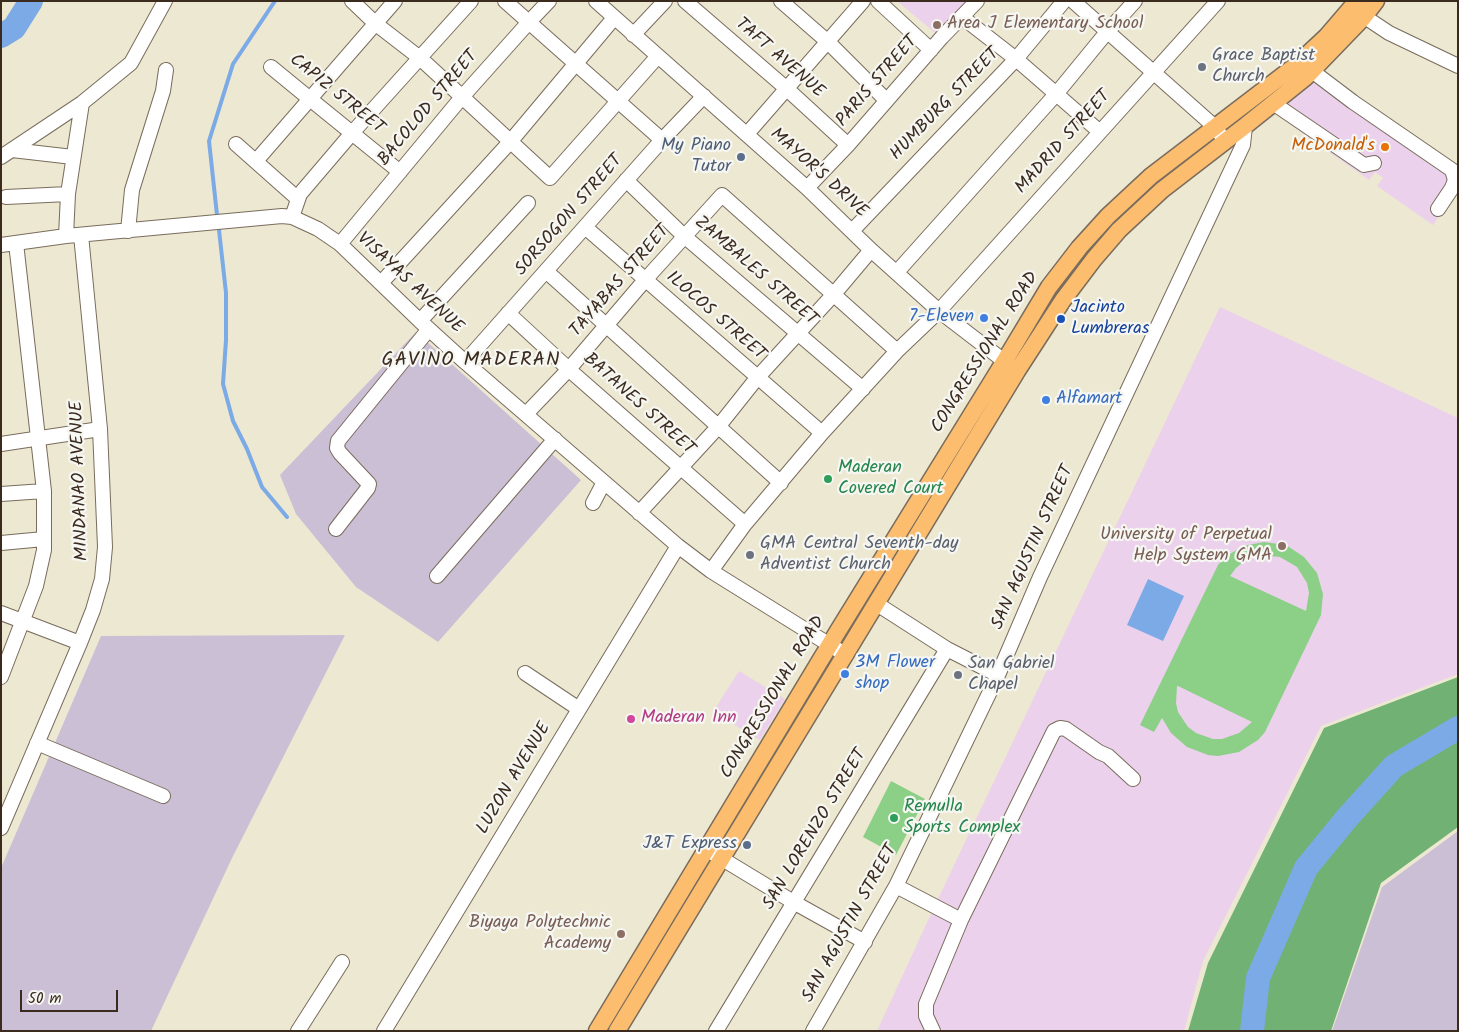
<!DOCTYPE html>
<html>
<head>
<meta charset="utf-8">
<style>
	body { margin:0 }
	#map { position:relative; width:1459px; height:1032px; overflow:hidden; background:#ede8d1; font-family:Kalam,sans-serif }
	canvas { display:block }
	.frame { position:absolute; inset:0; border:2px solid #3b2a1e; pointer-events:none }
	.scale { position:absolute; left:20px; top:990px; width:98px; height:22px; box-sizing:border-box; border:2px solid #3b2a1e; border-top:0; padding-left:6px; font-size:15px; line-height:18px; white-space:nowrap; color:#3b2a1e; -webkit-text-stroke:4px #f6f6f2; paint-order:stroke }
</style>
</head>
<body>
<div id="map">
<canvas width="1459" height="1032"></canvas>
<div class="frame"></div>
<div class="scale">50 m</div>
</div>
<script>
const c = document.querySelector('canvas').getContext('2d');
c.lineJoin = 'round';
function paint(path, color) {
  c.fillStyle = color;
  c.fill(path, 'evenodd');
}
function poly(rows) {
  const path = new Path2D();
  for (const r of rows) {
    path.moveTo(r[0], r[1]);
    for (let i = 2; i < r.length; i += 2) path.lineTo(r[i], r[i + 1]);
  }
  return path;
}
function stroke(path, color, width, dash) {
  c.strokeStyle = color;
  c.lineWidth = width;
  c.lineCap = dash ? 'butt' : 'round';
  c.setLineDash(dash || []);
  c.stroke(path);
}
function label(font, color, halo, rows, align = 'center') {
  c.font = font + ' Kalam,sans-serif';
  c.lineWidth = 4.5;
  c.setLineDash([]);
  c.textBaseline = 'middle';
  c.strokeStyle = halo;
  c.fillStyle = color;
  for (const [text, x, y, turn = 0] of rows) {
    c.save();
    c.translate(x, y);
    c.rotate((+turn || 0) * Math.PI / 180);
    c.textAlign = isNaN(turn) ? turn : align;
    if (halo) c.strokeText(text, 0, 0);
    c.fillText(text, 0, 0);
    c.restore();
  }
}
const built = poly([
	[897,1,969,1,939,36],
	[1314,69,1458,171,1458,189,1433,225,1377,186,1383,178,1375,172,1369,180,1267,108],
	[1220,307,1458,418,1458,674,1321,726,1203,961,1184,1031,877,1031,937,901],
	[739,671,785,699,760,740,713,712]
]);
const industrial = poly([
	[416,332,581,480,438,642,356,587,296,514,280,475],
	[345,635,232,858,151,1031,1,1031,1,868,101,636],
	[1458,831,1458,1031,1332,1031,1382,887]
]);
const green = poly([
	[1264,542,1286,545,1304,557,1317,573,1323,594,1321,615,1265,732,1258,740,1239,752,1218,756,1208,755,1187,747,1171,733,1162,718,1154,732,1140,725,1218,565,1225,557,1243,546],
	[1261,555,1280,557,1297,567,1307,583,1309,593,1306,611,1230,576,1236,568,1243,562,1252,557],
	[1177,686,1178,686,1252,722,1239,733,1222,739,1213,739,1196,733,1188,727,1178,712,1176,703],
	[891,781,925,799,896,855,863,837]
]);
const forest = poly([
	[1458,677,1458,827,1381,883,1331,1031,1188,1031,1208,963,1324,728]
]);
const water = poly([
	[1148,579,1184,596,1163,641,1127,625]
]);
const stream = poly([
	[217,215,209,141,233,64,275,1],
	[219,230,226,293,226,340,223,384,233,421,247,449,262,487,287,517]
]);
const river = poly([
	[1,36,14,28,31,1],
	[1252,1031,1258,978,1306,868,1347,818,1394,766,1458,728]
]);
const minor = poly([
	[352,1,376,24,420,58,550,178,658,56],
	[505,1,662,140],
	[596,1,807,188,871,250,939,311,1012,367],
	[685,1,787,89,848,145],
	[781,1,828,42,886,100],
	[878,1,931,50],
	[1073,1,1215,127,1220,134],
	[962,17,1016,59,1100,132],
	[1365,17,1389,33,1458,66],
	[633,35,665,1],
	[271,67,310,99,400,172],
	[1312,71,1353,102,1452,170,1455,180,1452,188,1438,209],
	[1273,103,1364,165,1374,163],
	[747,134,863,1],
	[236,144,298,199],
	[12,150,73,157],
	[1,157,82,103,131,63,165,1],
	[256,161,395,1],
	[626,180,684,236,863,389],
	[807,188,848,145,942,37,977,1],
	[6,197,68,194],
	[292,217,300,194,352,133,471,1],
	[585,227,822,433],
	[128,231,132,190,163,91,166,70],
	[852,231,1016,59,1064,1],
	[66,236,68,194,82,103],
	[340,244,462,97,529,22,549,1],
	[1,245,66,236,282,216,292,217,318,229,340,244,420,321,465,362,678,546,711,571,846,655],
	[546,271,781,483],
	[897,272,1057,93,1107,32,1135,1],
	[381,283,510,142,614,18],
	[508,313,574,374,745,524],
	[420,321,528,203],
	[465,362,662,140,704,96],
	[526,414,569,369,645,280,722,195,897,351],
	[1,444,100,429],
	[1,494,44,491],
	[593,503,604,482],
	[639,513,718,427,757,378,834,294,871,250],
	[336,529,368,488,369,484,340,453,337,448,338,441,429,329],
	[1,543,44,539],
	[711,571,745,524,822,433,897,351,939,311,1218,1],
	[437,576,555,439],
	[877,604,947,649,998,675],
	[1,613,80,643],
	[525,673,579,709],
	[1,677,36,586,44,550,44,491,16,243],
	[37,743,163,796],
	[1,828,80,643,93,610,102,579,105,547,100,429,81,235],
	[706,849,795,903,865,942],
	[896,886,961,920],
	[298,1031,342,962],
	[384,1031,678,546],
	[716,1031,947,649],
	[813,1031,896,886,998,675,1040,577,1243,145,1245,126],
	[933,1031,926,1016,926,1004,961,920,1054,731,1060,728,1066,729,1099,752,1108,756,1133,779]
]);
const major = poly([
	[597,1031,838,631,1004,362,1049,287,1079,248,1108,216,1151,176,1295,66,1327,36,1357,1],
	[617,1031,1017,371,1063,300,1094,259,1119,230,1162,190,1245,126,1306,77,1363,18,1376,1]
]);
const markers = [
	[937,25,5,"#8d6e63"],
	[1202,67,5,"#6b7280"],
	[1385,147,5,"#e8710a"],
	[741,157,5,"#5c6f8a"],
	[984,318,5,"#3f7fe0"],
	[1061,319,5,"#1a4fb4"],
	[1046,400,5,"#3f7fe0"],
	[828,479,5,"#2e9e5b"],
	[1282,546,5,"#8d6e63"],
	[750,555,5,"#6b7280"],
	[845,674,5,"#3f7fe0"],
	[958,675,5,"#6b7280"],
	[631,719,5,"#d1479c"],
	[894,818,5,"#2e9e5b"],
	[747,845,5,"#5c6f8a"],
	[621,934,5,"#8d6e63"]
];
const educationNames = [
	["Area J Elementary School",947,25,"left"],
	["University of Perpetual",1272,536],
	["Help System GMA",1272,557],
	["Biyaya Polytechnic",611,924],
	["Academy",611,945]
];
const worshipNames = [
	["Grace Baptist",1212,57],
	["Church",1212,78],
	["GMA Central Seventh-day",760,545],
	["Adventist Church",760,566],
	["San Gabriel",968,665],
	["Chapel",968,686]
];
const streetNames = [
	["TAFT AVENUE",779,59,41],
	["PARIS STREET",878,82,-49],
	["CAPIZ STREET",336,95,39],
	["HUMBURG STREET",946,105,-46],
	["BACOLOD STREET",429,109,-50],
	["MADRID STREET",1064,143,-48],
	["MAYOR'S DRIVE",818,174,42],
	["SORSOGON STREET",570,216,-49],
	["ZAMBALES STREET",755,272,41],
	["TAYABAS STREET",621,282,-49],
	["VISAYAS AVENUE",409,284,43],
	["ILOCOS STREET",715,317,41],
	["CONGRESSIONAL ROAD",986,353,-58],
	["BATANES STREET",638,405,42],
	["MINDANAO AVENUE",81,481,-92],
	["SAN AGUSTIN STREET",1034,548,-66],
	["CONGRESSIONAL ROAD",774,698,-59],
	["LUZON AVENUE",515,779,-59],
	["SAN LORENZO STREET",816,830,-59],
	["SAN AGUSTIN STREET",851,924,-61]
];
const serviceNames = [
	["My Piano",731,147],
	["Tutor",731,168],
	["J&T Express",737,845]
];
const foodNames = [
	["McDonald's",1375,147]
];
const transitNames = [
	["Jacinto",1071,309],
	["Lumbreras",1071,330]
];
const shopNames = [
	["7-Eleven",974,318,"right"],
	["Alfamart",1056,400],
	["3M Flower",855,664],
	["shop",855,685]
];
const leisureNames = [
	["Maderan",838,469],
	["Covered Court",838,490],
	["Remulla",904,808],
	["Sports Complex",904,829]
];
const hotelNames = [
	["Maderan Inn",641,719]
];
const quarterNames = [
	["GAVINO MADERAN",471,362]
];
paint(built, '#ebd1eb');
paint(industrial, '#cbbfd5');
paint(green, '#8ccf87');
paint(forest, '#71b274');
paint(water, '#7caae6');
stroke(stream, '#7caae6', 4);
stroke(river, '#7caae6', 24);
stroke(minor, '#796c5d', 16);
stroke(major, '#796c5d', 19);
stroke(minor, '#fff', 14);
stroke(major, '#fcbd6f', 16);
for (const [x, y, r, color] of markers) {
  const dot = new Path2D();
  dot.arc(x, y, r, 0, 2 * Math.PI);
  c.fillStyle = color;
  c.fill(dot);
  stroke(dot, '#f6f6f2', 2);
}
label('18px', '#785e54', '#f6f6f2', educationNames, 'right');
label('18px', '#5b616d', '#f6f6f2', worshipNames, 'left');
label('18px', '#3b2a1e', '#f6f6f2', streetNames);
label('18px', '#4e5e75', '#f6f6f2', serviceNames, 'right');
label('18px', '#c56008', '#f6f6f2', foodNames, 'right');
label('18px', '#164399', '#f6f6f2', transitNames, 'left');
label('18px', '#366cbe', '#f6f6f2', shopNames, 'left');
label('18px', '#27864d', '#f6f6f2', leisureNames, 'left');
label('18px', '#b23c85', '#f6f6f2', hotelNames, 'left');
c.letterSpacing = '1px';
label('20px', '#3b2a1e', '#f6f6f2', quarterNames);
c.letterSpacing = '0px';
</script>
</body>
</html>
